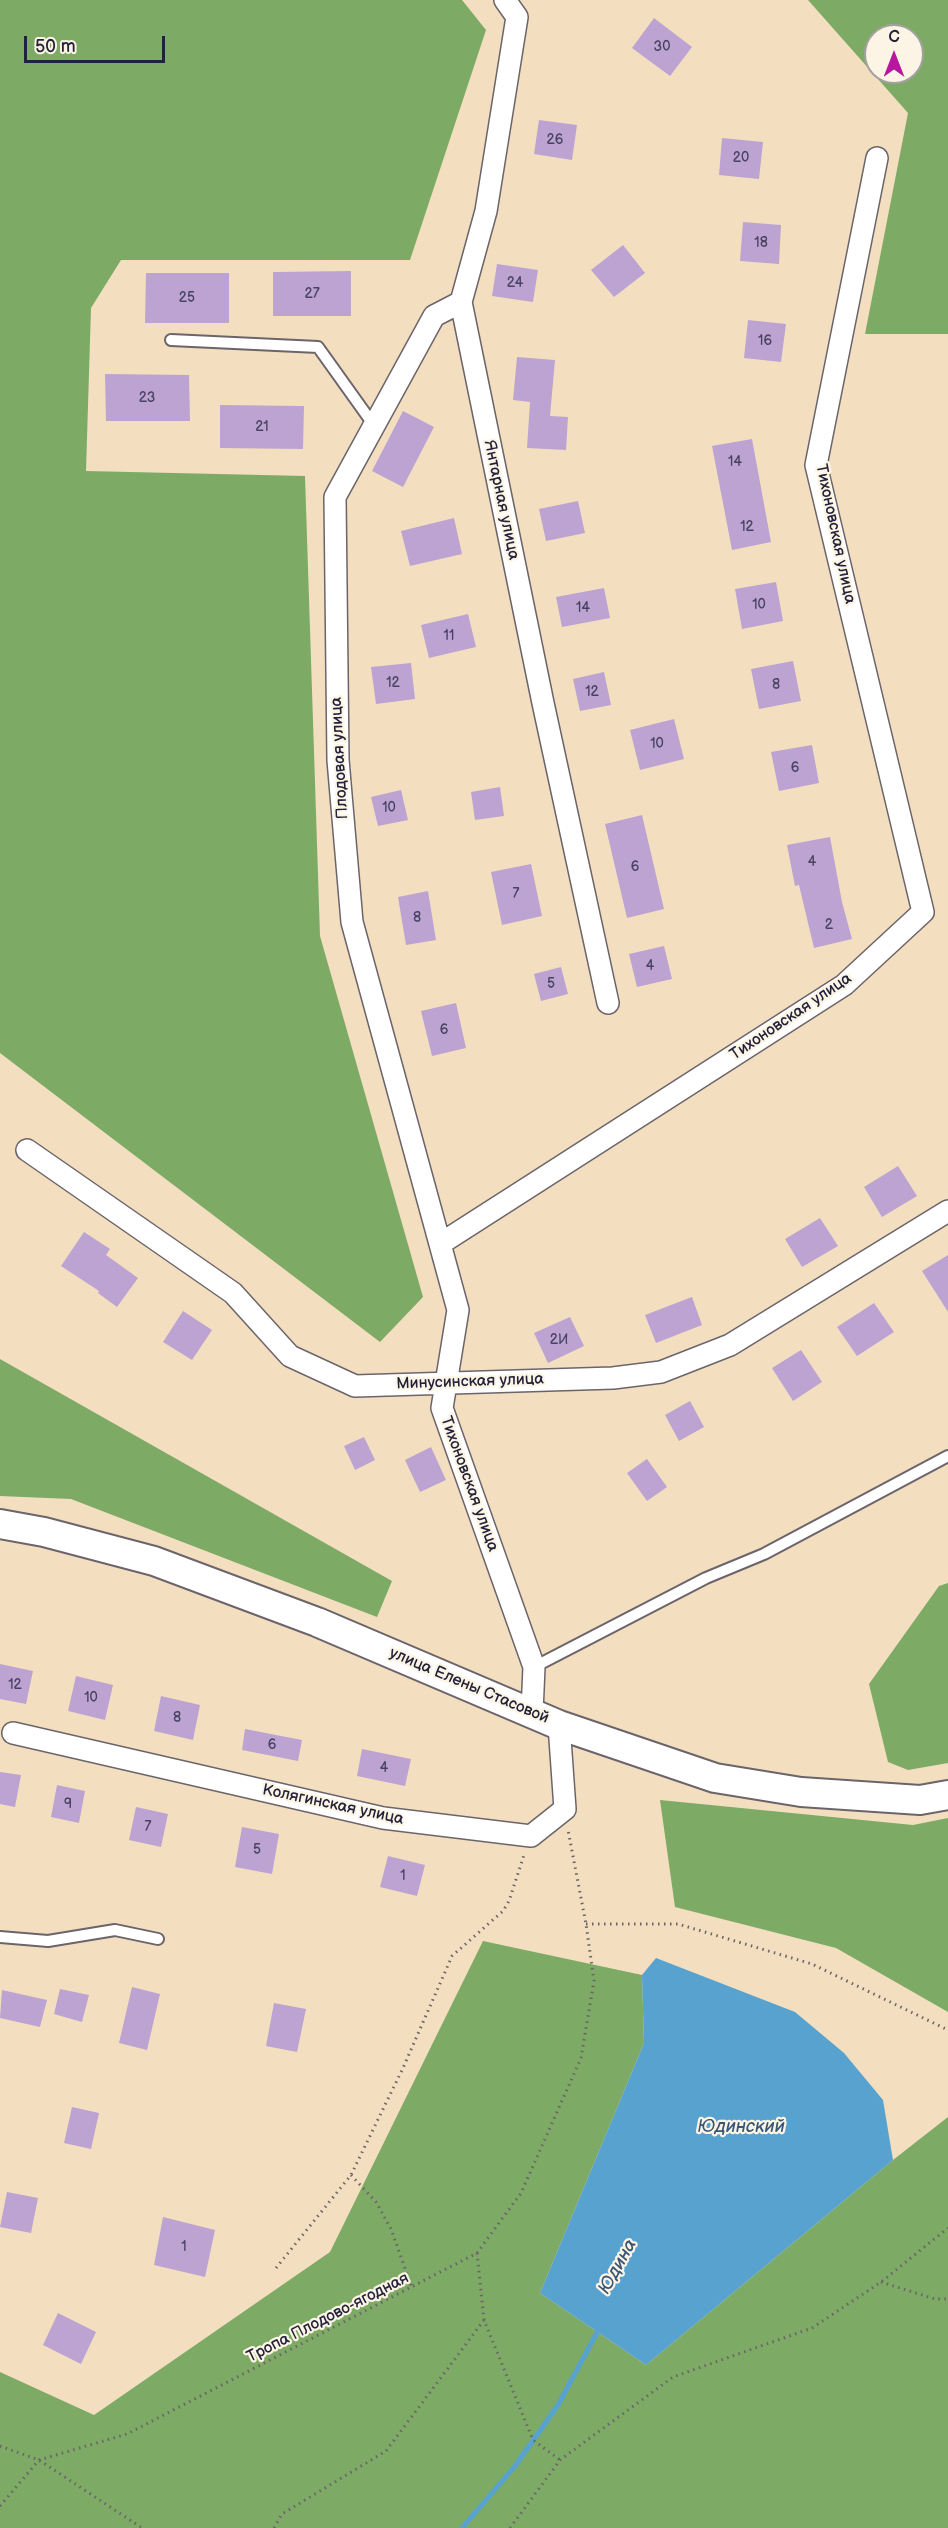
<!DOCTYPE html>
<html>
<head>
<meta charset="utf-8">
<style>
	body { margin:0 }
	#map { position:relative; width:948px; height:2528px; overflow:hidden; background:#f3dfc0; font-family:"Balsamiq Sans",sans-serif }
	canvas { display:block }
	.north { position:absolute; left:864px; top:24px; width:60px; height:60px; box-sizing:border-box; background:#fcf5e5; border:2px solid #a5a1a1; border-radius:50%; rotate:0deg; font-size:16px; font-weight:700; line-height:24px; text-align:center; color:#22223b }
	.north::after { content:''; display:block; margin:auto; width:21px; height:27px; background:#b5179e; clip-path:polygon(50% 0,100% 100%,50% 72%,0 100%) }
	.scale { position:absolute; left:24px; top:36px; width:141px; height:27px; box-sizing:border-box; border:3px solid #22223b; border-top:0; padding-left:8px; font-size:18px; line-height:21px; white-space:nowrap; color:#22223b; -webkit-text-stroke:4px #fcf5e5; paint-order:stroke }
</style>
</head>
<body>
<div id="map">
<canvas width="948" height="2528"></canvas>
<div class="north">С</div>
<div class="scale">50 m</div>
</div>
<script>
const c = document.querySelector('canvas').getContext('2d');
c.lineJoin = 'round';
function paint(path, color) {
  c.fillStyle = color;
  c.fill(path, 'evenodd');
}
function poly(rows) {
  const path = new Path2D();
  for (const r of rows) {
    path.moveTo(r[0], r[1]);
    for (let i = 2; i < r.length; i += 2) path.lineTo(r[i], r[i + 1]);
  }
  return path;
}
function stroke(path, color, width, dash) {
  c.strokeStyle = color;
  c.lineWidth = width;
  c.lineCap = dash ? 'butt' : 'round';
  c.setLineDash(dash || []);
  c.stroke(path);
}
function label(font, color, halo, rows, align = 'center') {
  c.font = font + ' "Balsamiq Sans",sans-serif';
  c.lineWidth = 4.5;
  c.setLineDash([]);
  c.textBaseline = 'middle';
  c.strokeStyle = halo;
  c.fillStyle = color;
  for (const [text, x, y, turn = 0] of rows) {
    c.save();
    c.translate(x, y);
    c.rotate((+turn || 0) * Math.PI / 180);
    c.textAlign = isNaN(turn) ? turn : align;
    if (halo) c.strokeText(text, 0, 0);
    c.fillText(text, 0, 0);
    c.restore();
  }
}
const forest = poly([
	[0,0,462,0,486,30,410,260,121,260,91,308,86,471,305,476,320,936,423,1297,380,1342,0,1053],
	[808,0,948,0,948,334,865,334,908,113],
	[876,36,912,36,912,72,876,72],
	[0,1359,392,1581,377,1617,71,1499,0,1496],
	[948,1583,948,1763,908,1770,888,1762,869,1684,939,1586],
	[660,1800,913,1825,948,1818,948,2012,836,1948,675,1907],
	[483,1941,642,1975,644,2043,540,2293,646,2365,893,2160,948,2117,948,2528,0,2528,0,2372,94,2415,330,2252]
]);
const water = poly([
	[656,1958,795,2012,844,2053,883,2100,893,2160,646,2365,540,2293,644,2043,642,1975]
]);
const stream = poly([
	[462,2528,515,2466,558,2405,600,2327]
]);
const building = poly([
	[654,18,692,47,670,76,632,48],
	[539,120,577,125,572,160,534,154],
	[722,138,763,142,759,179,719,175],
	[743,222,781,225,779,264,740,261],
	[623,245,645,273,614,297,591,270],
	[497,264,538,270,533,302,492,296],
	[351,271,351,316,273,316,273,272],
	[146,273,229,273,229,323,145,323],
	[748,320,786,324,781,362,744,358],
	[517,357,555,360,550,416,568,417,566,450,527,448,530,402,513,400],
	[105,374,189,375,190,421,106,421],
	[220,405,304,406,303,449,220,448],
	[403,411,434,427,403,487,372,471],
	[752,439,771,542,732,550,712,446],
	[578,501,585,533,546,541,539,509],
	[454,518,462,554,410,566,401,531],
	[776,582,783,621,742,629,735,589],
	[604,588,610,618,562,627,556,597],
	[468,614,476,647,429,658,421,625],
	[793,661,801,701,759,709,751,669],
	[411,663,415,699,376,704,371,667],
	[604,672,611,705,580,711,573,679],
	[674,719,684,759,640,770,630,730],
	[812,745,819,783,779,791,771,752],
	[500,787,504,816,475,820,471,792],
	[401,790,408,820,378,826,371,797],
	[642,815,664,909,627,918,605,824],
	[830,837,842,902,852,939,814,948,799,885,795,886,787,845],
	[531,864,542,916,502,925,491,872],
	[428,891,436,940,406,945,398,897],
	[664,946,672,979,637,987,629,954],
	[561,967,568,994,541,1001,534,974],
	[456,1003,466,1048,432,1056,421,1011],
	[898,1166,917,1196,882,1217,864,1187],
	[820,1218,838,1246,802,1267,785,1239],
	[84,1232,110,1249,106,1255,138,1278,117,1307,98,1293,99,1291,61,1266],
	[948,1255,948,1312,922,1271],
	[692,1297,702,1325,656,1343,645,1315],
	[874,1303,894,1332,857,1356,837,1327],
	[183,1311,212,1330,192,1360,163,1342],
	[570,1317,584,1346,548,1363,534,1333],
	[801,1350,822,1382,793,1401,772,1368],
	[690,1401,704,1427,679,1441,665,1415],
	[364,1437,375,1460,355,1470,344,1446],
	[431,1447,446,1480,420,1492,405,1460],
	[647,1459,667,1487,647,1501,627,1473],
	[0,1664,33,1671,26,1704,0,1699],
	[76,1676,113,1685,105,1720,68,1711],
	[161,1696,200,1705,193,1740,154,1731],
	[245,1729,302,1740,298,1761,242,1750],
	[362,1749,411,1759,405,1786,357,1776],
	[0,1772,21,1775,15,1807,0,1804],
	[57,1785,85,1791,79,1823,51,1817],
	[136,1807,168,1814,161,1847,129,1840],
	[242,1827,279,1834,272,1874,235,1867],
	[388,1856,425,1865,417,1896,380,1887],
	[132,1987,160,1994,147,2050,119,2043],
	[60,1989,89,1995,82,2022,54,2014],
	[2,1990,47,2000,40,2027,0,2018],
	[274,2003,306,2009,297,2052,266,2046],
	[72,2107,99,2113,91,2149,64,2143],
	[7,2192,38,2198,31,2233,0,2227],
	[163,2217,215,2230,205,2277,154,2265],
	[58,2313,96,2332,81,2364,43,2345]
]);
const path = poly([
	[586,1924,678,1924,812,1964,948,2030],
	[351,2175,376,2202,391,2229,412,2288],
	[477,2253,484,2320],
	[276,2268,351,2175,403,2068,452,1956,503,1911,509,1901,524,1855],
	[881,2282,935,2299,948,2299],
	[0,2446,39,2460,142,2528],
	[0,2506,39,2460,127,2434,477,2253,521,2193,581,2058,594,1981,586,1924,568,1830],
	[274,2528,282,2514,386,2451,484,2320,533,2440,560,2460],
	[510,2528,560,2460,673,2377,812,2328,881,2282,948,2228]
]);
const service = poly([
	[171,340,318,347,373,424],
	[534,1667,706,1578,764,1554,948,1456],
	[0,1937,48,1941,115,1930,158,1939]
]);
const minor = poly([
	[505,0,517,17,486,211,461,302,543,703,608,1003],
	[27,1150,233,1293,290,1356,355,1386,613,1378,661,1372,730,1345,948,1211],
	[440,1244,352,922,338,760,335,497,434,316,461,302],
	[532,1712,534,1667,442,1408,458,1310,440,1244,844,985,923,912,816,465,877,158],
	[13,1733,383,1818,531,1836,565,1809,559,1725]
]);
const secondary = poly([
	[0,1524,44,1532,154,1561,317,1622,559,1725,715,1778,801,1792,920,1800,948,1795]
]);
const numberNames = [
	["30",662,47],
	["26",555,140],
	["20",741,158],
	["18",761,243],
	["24",515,283],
	["27",312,294],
	["25",187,298],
	["16",765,341],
	["23",147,398],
	["21",262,427],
	["14",735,462],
	["12",747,527],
	["10",759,605],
	["14",583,608],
	["11",449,636],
	["12",393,683],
	["8",776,685],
	["12",592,692],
	["10",657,744],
	["6",795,768],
	["10",389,808],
	["4",812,862],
	["6",635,867],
	["7",516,894],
	["8",417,918],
	["2",829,925],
	["4",650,966],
	["5",551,984],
	["6",444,1030],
	["2И",559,1340],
	["12",15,1685],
	["10",91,1698],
	["8",177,1718],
	["6",272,1745],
	["4",384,1768],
	["9",68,1804],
	["7",148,1827],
	["5",257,1850],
	["1",403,1876],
	["1",184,2247]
];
const streetNames = [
	["Янтарная улица",501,500,78],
	["Тихоновская улица",835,534,78],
	["Плодовая улица",340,758,-93],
	["Тихоновская улица",791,1017,-34],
	["Минусинская улица",470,1382,-2],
	["Тихоновская улица",469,1484,70],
	["улица Елены Стасовой",469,1686,23],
	["Колягинская улица",333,1805,12],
	["Тропа Плодово-ягодная",328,2318,-27]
];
const waterNames = [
	["Юдинский",741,2127],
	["Юдина",618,2267,-61]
];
paint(forest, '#7daa64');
paint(water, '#58a2cf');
stroke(stream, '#58a2cf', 5);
paint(building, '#bca3d2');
stroke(service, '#6b646a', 14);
stroke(minor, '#6b646a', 24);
stroke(secondary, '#6b646a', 32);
stroke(path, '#6b646a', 3, [1.5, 4.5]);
stroke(service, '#fff', 10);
stroke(minor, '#fff', 21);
stroke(secondary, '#fff', 28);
label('14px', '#484261', null, numberNames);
label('16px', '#22223b', '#fcf5e5', streetNames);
label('italic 18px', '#385576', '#fcf5e5', waterNames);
</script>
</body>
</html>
